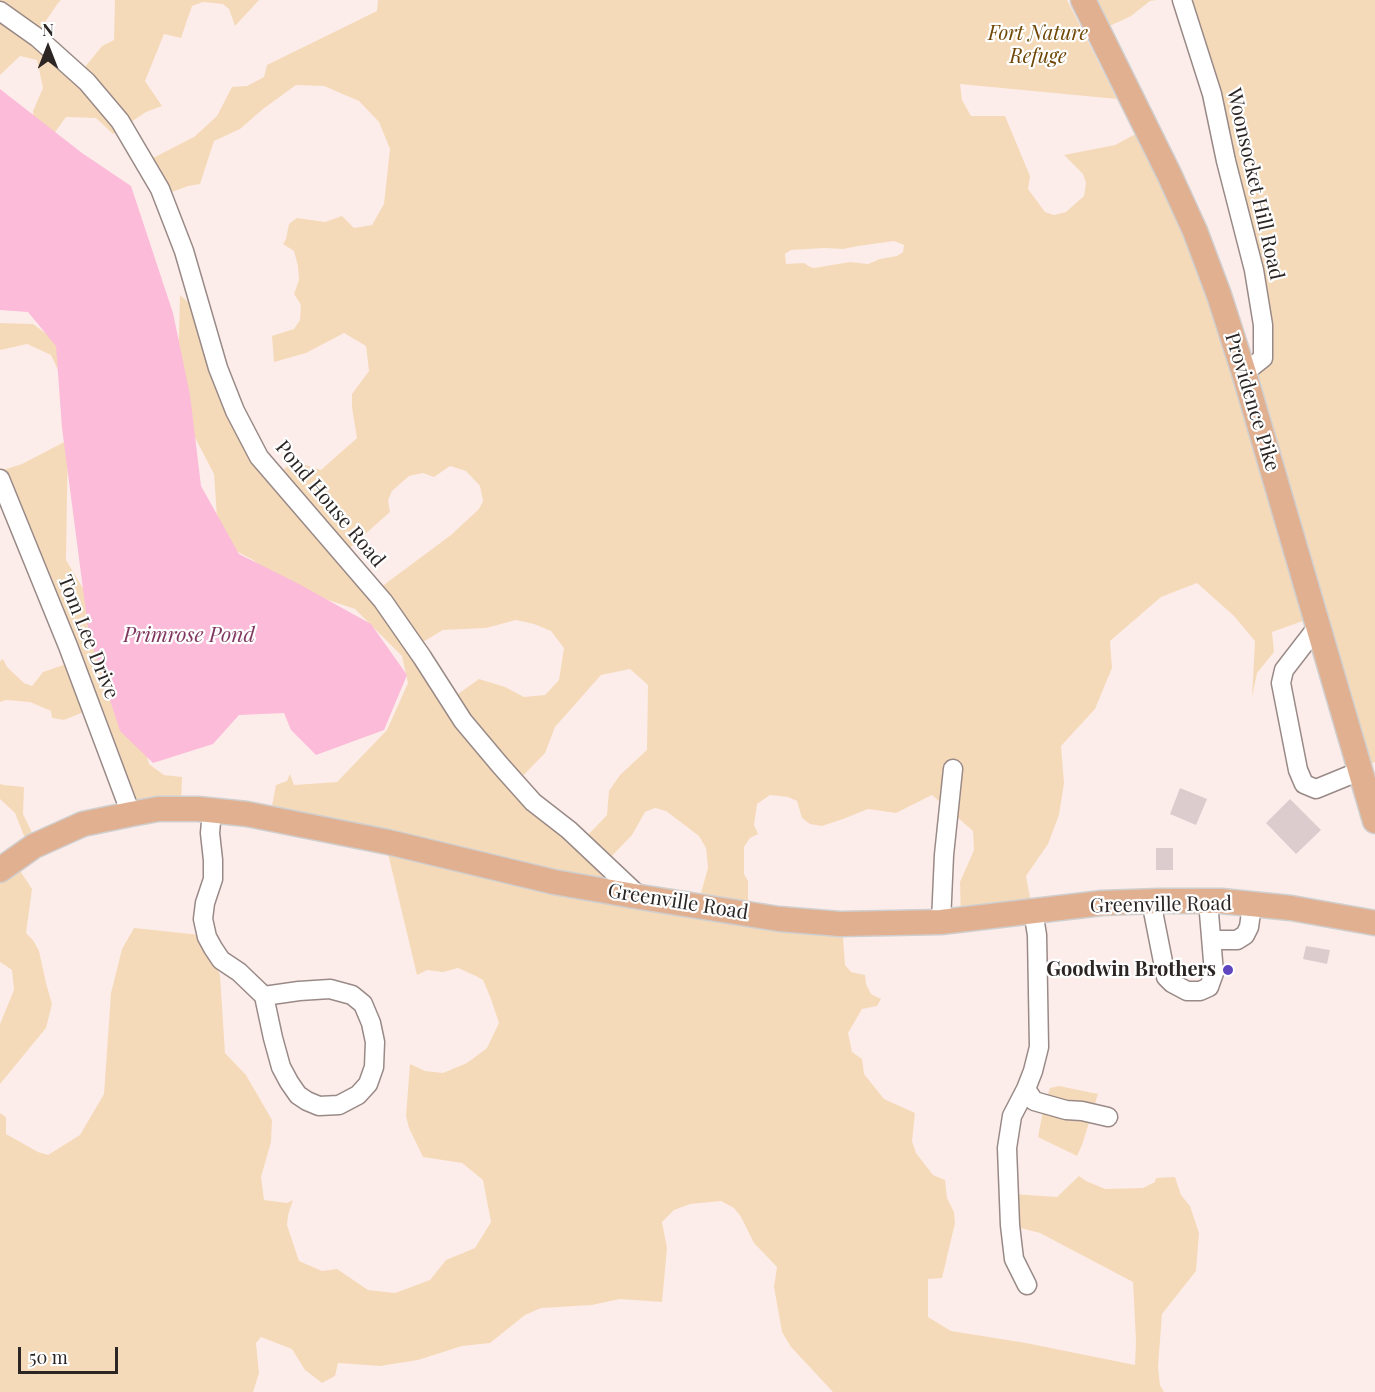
<!DOCTYPE html>
<html>
<head>
<meta charset="utf-8">
<style>
	body { margin:0 }
	#map { position:relative; width:1375px; height:1392px; overflow:hidden; background:#fdedea; font-family:"Playfair Display",serif }
	canvas { display:block }
	.north { position:absolute; left:18px; top:18px; width:60px; height:60px; -webkit-text-stroke:4px #fefefe; paint-order:stroke; rotate:0deg; font-size:16px; font-weight:700; line-height:24px; text-align:center; color:#2b2524 }
	.north::after { content:''; display:block; margin:auto; width:21px; height:27px; background:#2b2524; clip-path:polygon(50% 0,100% 100%,50% 72%,0 100%) }
	.scale { position:absolute; left:18px; top:1347px; width:100px; height:27px; box-sizing:border-box; border:3px solid #2b2524; border-top:0; padding-left:8px; font-size:18px; line-height:21px; white-space:nowrap; color:#2b2524; -webkit-text-stroke:4px #fefefe; paint-order:stroke }
</style>
</head>
<body>
<div id="map">
<canvas width="1375" height="1392"></canvas>
<div class="north">N</div>
<div class="scale">50 m</div>
</div>
<script>
const c = document.querySelector('canvas').getContext('2d');
c.lineJoin = 'round';
function paint(path, color) {
  c.fillStyle = color;
  c.fill(path, 'evenodd');
}
function poly(rows) {
  const path = new Path2D();
  for (const r of rows) {
    path.moveTo(r[0], r[1]);
    for (let i = 2; i < r.length; i += 2) path.lineTo(r[i], r[i + 1]);
  }
  return path;
}
function stroke(path, color, width, dash) {
  c.strokeStyle = color;
  c.lineWidth = width;
  c.lineCap = dash ? 'butt' : 'round';
  c.setLineDash(dash || []);
  c.stroke(path);
}
function label(font, color, halo, rows, align = 'center') {
  c.font = font + ' "Playfair Display",serif';
  c.lineWidth = 4.5;
  c.setLineDash([]);
  c.textBaseline = 'middle';
  c.strokeStyle = halo;
  c.fillStyle = color;
  for (const [text, x, y, turn = 0] of rows) {
    c.save();
    c.translate(x, y);
    c.rotate((+turn || 0) * Math.PI / 180);
    c.textAlign = isNaN(turn) ? turn : align;
    if (halo) c.strokeText(text, 0, 0);
    c.fillText(text, 0, 0);
    c.restore();
  }
}
const green = poly([
	[0,0,61,0,58,3,37,34,81,72,102,46,114,40,115,0,259,0,235,26,229,9,223,4,203,2,192,6,181,38,164,34,145,81,162,106,146,112,113,134,96,118,66,117,53,135,34,127,33,111,43,88,37,60,20,56,0,75],
	[378,0,1067,0,1117,99,960,84,962,100,971,116,1005,116,1030,176,1028,189,1045,212,1054,215,1066,212,1084,196,1086,183,1083,174,1064,155,1115,145,1145,129,1243,367,1262,357,1264,325,1182,0,1375,0,1375,762,1361,768,1314,617,1272,632,1274,652,1257,673,1252,697,1255,641,1234,616,1197,583,1161,597,1110,641,1112,668,1095,709,1061,746,1064,783,1059,815,1048,844,1026,876,1032,908,961,918,960,882,974,850,973,831,932,795,896,813,868,809,843,819,822,826,810,824,802,818,797,801,788,797,770,795,757,804,754,825,758,834,750,838,744,847,744,874,748,881,748,910,842,924,845,965,851,972,865,975,866,984,871,994,881,999,877,1006,862,1009,848,1033,852,1052,862,1059,864,1074,884,1099,915,1113,912,1141,916,1153,933,1175,945,1180,947,1198,954,1212,955,1223,942,1278,928,1279,928,1317,951,1331,1026,1343,1135,1365,1136,1341,1133,1282,1040,1233,1017,1227,998,1197,1014,1194,1057,1197,1079,1176,1086,1181,1105,1189,1143,1188,1155,1182,1156,1178,1175,1177,1181,1195,1190,1206,1199,1233,1196,1271,1162,1314,1158,1367,1160,1385,1164,1392,833,1392,791,1347,782,1332,774,1287,777,1267,754,1243,741,1217,734,1208,721,1201,690,1204,674,1210,662,1222,667,1248,662,1302,620,1299,592,1305,541,1308,525,1315,490,1343,462,1346,418,1360,380,1366,338,1363,335,1376,322,1383,305,1370,292,1349,261,1337,256,1343,259,1373,253,1392,0,1392,0,1113,6,1117,6,1134,38,1152,48,1155,80,1135,104,1094,111,993,122,949,134,928,201,935,209,950,220,975,225,1053,246,1075,272,1120,271,1142,261,1177,264,1200,287,1203,293,1200,288,1215,287,1225,299,1261,322,1271,337,1269,368,1290,395,1293,430,1280,446,1260,475,1248,491,1222,483,1180,462,1163,423,1157,409,1128,406,1116,410,1064,425,1071,443,1073,467,1063,487,1048,499,1023,491,999,483,980,476,976,458,968,443,972,427,970,417,975,385,841,270,816,276,785,287,781,290,774,294,785,337,782,387,730,408,683,402,656,355,609,286,586,253,560,221,543,218,532,214,474,191,430,173,369,179,336,180,295,195,308,226,386,278,474,289,465,299,463,321,470,357,438,352,407,352,394,369,371,366,346,344,333,306,353,274,362,272,336,294,329,300,320,301,305,294,294,299,280,298,266,294,251,283,244,286,239,289,224,297,218,325,222,342,216,354,228,372,225,384,204,390,149,379,122,359,101,324,86,296,85,263,109,240,129,214,141,200,184,188,186,164,195,149,160,194,137,217,116,232,87,247,86,264,77,267,65,377,11],
	[894,241,904,245,903,252,897,256,880,259,868,264,850,262,814,268,810,267,804,263,786,264,785,254,791,250,825,248,843,249,858,246],
	[450,466,466,471,480,486,483,501,479,509,451,535,377,590,345,552,390,512,388,500,392,491,409,476,423,473,434,477],
	[516,620,534,624,551,631,564,648,559,680,545,695,524,697,505,687,479,679,451,699,416,646,443,630,486,628],
	[630,669,648,685,647,750,620,775,609,791,607,815,584,839,517,782,545,753,555,727,601,675],
	[655,808,666,811,699,836,706,848,708,868,699,900,635,892,608,860,632,835,645,812],
	[1083,0,1157,0,1150,1,1131,16,1099,31],
	[0,323,33,324,55,340,73,402,51,355,27,344,0,350],
	[68,440,66,560,84,590,141,734,149,764,164,775,182,777,181,807,131,811,91,709,64,720,52,718,51,711,30,702,6,700,0,702,0,661,3,659,7,667,24,683,32,686,43,672,72,662,0,471,22,464],
	[0,784,4,785,24,787,23,814,36,841,28,846,15,813,0,799],
	[13,860,32,889,26,933,33,940,39,951,46,983,52,1004,46,1028,0,1084,0,1024,14,990,12,970,0,962,0,866],
	[1059,1086,1098,1094,1082,1145,1077,1156,1038,1137,1043,1111,1050,1088]
]);
const water = poly([
	[0,89,82,153,131,186,173,313,190,395,201,486,239,554,297,583,371,624,407,675,384,730,316,755,291,730,284,713,239,715,213,744,153,763,120,731,89,635,62,428,56,346,28,312,0,310]
]);
const building = poly([
	[1180,788,1207,799,1196,825,1170,814],
	[1290,799,1321,830,1296,854,1266,823],
	[1156,848,1173,848,1173,870,1156,870],
	[1306,946,1330,950,1327,964,1303,959]
]);
const minor = poly([
	[1182,0,1212,94,1226,161,1254,270,1263,325,1263,358,1244,373],
	[0,11,38,38,87,82,120,121,160,189,184,251,218,368,235,411,259,457,383,601,422,657,463,721,500,765,533,802,569,830,640,897],
	[0,479,68,646,131,814],
	[1318,626,1284,670,1281,683,1298,770,1304,784,1316,789,1360,771],
	[212,811,210,833,213,860,213,879,205,903,203,919,207,937,213,948,221,960,239,972,264,996,273,1038,281,1067,289,1082,298,1095,307,1101,319,1106,339,1105,358,1095,368,1084,374,1067,375,1042,371,1023,363,1004,352,995,330,989,299,991,264,996],
	[1151,901,1166,977,1172,983,1187,991,1200,991,1209,987,1214,973,1208,901],
	[941,922,944,855,953,769],
	[1212,940,1237,940,1245,935,1249,927,1252,905],
	[1026,1089,1034,1101,1066,1110,1082,1111,1108,1117],
	[1027,1285,1014,1259,1010,1225,1007,1148,1012,1116,1026,1089,1033,1071,1039,1047,1037,935,1033,911]
]);
const major = poly([
	[1083,0,1169,174,1195,231,1219,295,1244,373,1375,821],
	[0,870,34,846,83,824,131,814,158,809,198,809,247,814,388,842,554,882,640,897,779,919,840,924,941,922,1102,903,1158,901,1221,901,1291,908,1375,923]
]);
const markers = [
	[1228,970,6,"#5f45be"]
];
const parkNames = [
	["Fort Nature",1038,34],
	["Refuge",1038,57]
];
const streetNames = [
	["Woonsocket Hill Road",1255,184,77],
	["Providence Pike",1252,402,73],
	["Pond House Road",330,504,50],
	["Tom Lee Drive",88,637,68],
	["Greenville Road",678,902,9],
	["Greenville Road",1161,905,-1]
];
const poiNames = [
	["Goodwin Brothers",1216,970]
];
const waterNames = [
	["Primrose Pond",189,635]
];
paint(green, '#f5daba');
paint(water, '#fbbbd9');
paint(building, '#dcccce');
stroke(minor, '#998a87', 21);
stroke(major, '#d0cfcf', 27);
stroke(minor, '#fff', 18);
stroke(major, '#e1b091', 24);
for (const [x, y, r, color] of markers) {
  const dot = new Path2D();
  dot.arc(x, y, r, 0, 2 * Math.PI);
  c.fillStyle = color;
  c.fill(dot);
  stroke(dot, '#fefefe', 2);
}
label('italic 20px', '#6e4603', '#fefefe', parkNames);
label('20px', '#2b2524', '#fefefe', streetNames);
label('bold 20px', '#2b2524', '#fefefe', poiNames, 'right');
label('italic 21px', '#80365e', '#fefefe', waterNames);
</script>
</body>
</html>
